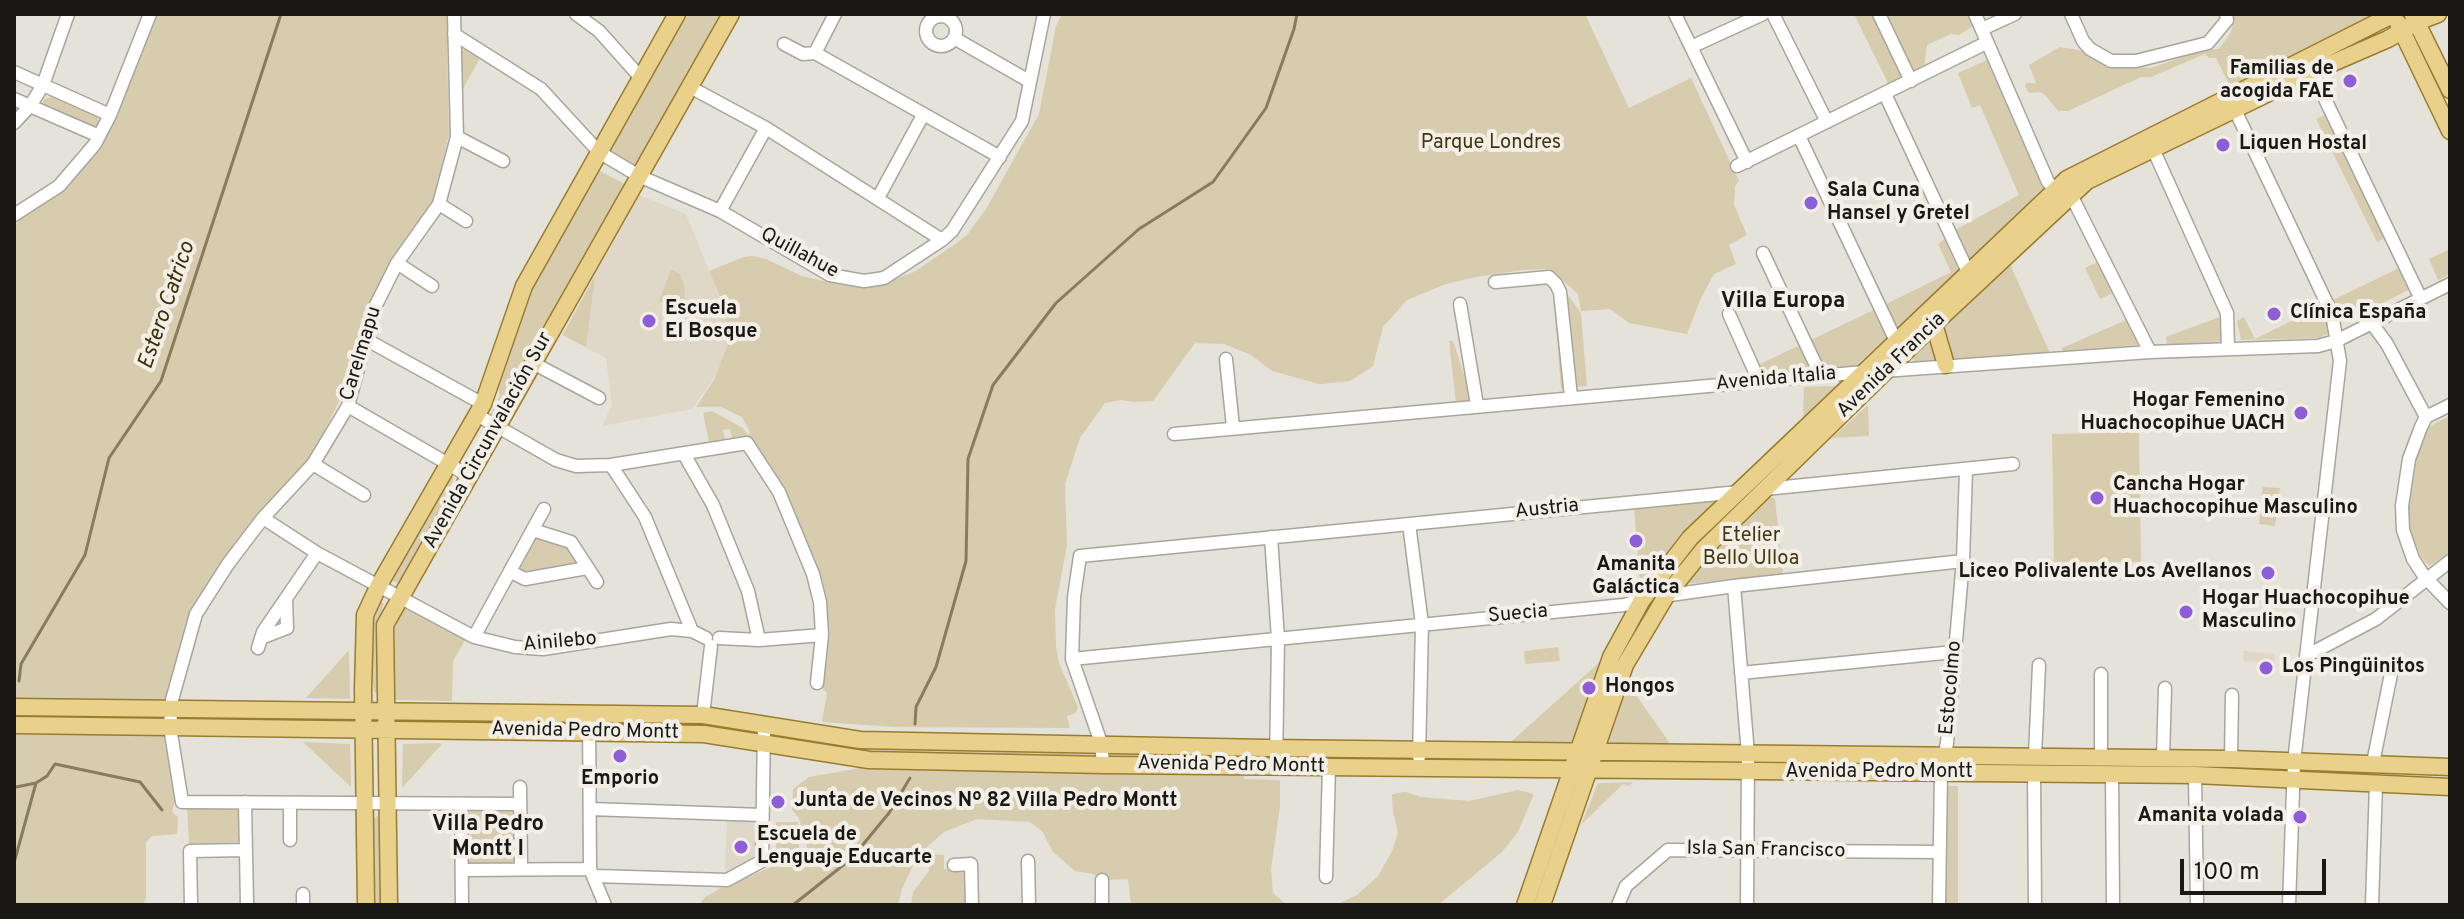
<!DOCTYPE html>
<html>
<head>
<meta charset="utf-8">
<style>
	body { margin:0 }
	#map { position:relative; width:2464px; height:919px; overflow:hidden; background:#e5e2d9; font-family:Overpass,sans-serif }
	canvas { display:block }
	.frame { position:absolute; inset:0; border:16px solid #191815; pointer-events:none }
	.scale { position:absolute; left:2180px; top:859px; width:146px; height:36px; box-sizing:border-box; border:4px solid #191815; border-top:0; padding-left:10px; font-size:24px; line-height:28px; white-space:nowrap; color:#191815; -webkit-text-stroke:6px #f3efe6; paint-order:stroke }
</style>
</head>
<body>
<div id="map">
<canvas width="2464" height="919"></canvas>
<div class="frame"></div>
<div class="scale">100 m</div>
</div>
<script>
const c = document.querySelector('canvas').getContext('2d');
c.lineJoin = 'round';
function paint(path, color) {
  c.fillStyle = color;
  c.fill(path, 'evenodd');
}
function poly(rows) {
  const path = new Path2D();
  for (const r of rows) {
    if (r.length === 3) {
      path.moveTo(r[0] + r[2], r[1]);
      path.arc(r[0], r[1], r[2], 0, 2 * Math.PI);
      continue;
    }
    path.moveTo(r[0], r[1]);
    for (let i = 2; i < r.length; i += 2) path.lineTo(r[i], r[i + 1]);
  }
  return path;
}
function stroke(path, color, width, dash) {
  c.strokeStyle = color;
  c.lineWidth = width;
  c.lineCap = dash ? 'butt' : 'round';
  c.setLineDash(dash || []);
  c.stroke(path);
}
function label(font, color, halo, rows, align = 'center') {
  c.font = font + ' Overpass,sans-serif';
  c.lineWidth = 8;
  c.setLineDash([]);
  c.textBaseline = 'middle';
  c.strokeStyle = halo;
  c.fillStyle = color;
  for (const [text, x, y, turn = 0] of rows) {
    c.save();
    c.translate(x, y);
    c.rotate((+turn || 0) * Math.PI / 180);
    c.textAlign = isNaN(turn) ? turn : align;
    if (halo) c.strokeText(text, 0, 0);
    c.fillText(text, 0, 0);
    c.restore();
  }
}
const built = poly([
	[639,195,686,214,738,343,692,409,602,426,612,405,606,358,562,335],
	[2244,651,2275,654,2273,676,2259,674,2259,662,2243,661],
	[727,819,757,820,755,860,725,874]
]);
const green = poly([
	[150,14,450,14,447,53,449,134,434,202,388,270,374,296,363,327,358,361,313,456,280,492,183,644,168,692,168,740,177,793,172,812,178,817,177,834,152,836,146,842,146,898,142,905,14,905,14,228,20,218,99,144],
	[687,14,722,14,637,165,628,168,609,156,609,150],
	[1062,14,1585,14,1629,108,1691,78,1739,181,1735,186,1734,205,1747,235,1729,245,1736,264,1714,274,1700,300,1687,334,1629,323,1610,309,1581,311,1578,294,1550,269,1522,270,1476,277,1446,284,1407,300,1383,327,1373,366,1350,381,1319,384,1272,371,1251,355,1224,344,1195,343,1153,401,1134,402,1121,400,1105,403,1080,438,1065,484,1067,545,1055,609,1056,647,1059,663,1078,707,1076,713,1067,716,1070,728,894,727,822,722,827,693,817,683,822,635,808,557,747,443,748,436,732,439,730,429,723,430,725,439,709,442,703,413,712,411,743,428,748,435,750,432,742,417,721,407,696,407,714,380,730,339,721,299,709,271,744,257,752,256,766,259,802,276,842,285,859,286,887,282,914,272,958,242,967,235,986,209,1039,114,1056,26],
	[1854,14,1873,14,1905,76,1888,83],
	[1884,14,1970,14,1976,24,1959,35,1951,34,1927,45,1924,68,1914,73],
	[2235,14,2384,14,2230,86,2216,58,2209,58,2205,54,2151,77,2141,77,2068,111,2058,111,2045,95,2040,92,2029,93,2025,86,2026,83,2036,83,2029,65,2060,47,2079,50,2106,64,2151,68,2202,50,2219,49,2231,32],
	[465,49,480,58,459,96,459,51],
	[1987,60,2043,188,1968,261,1955,230,2019,195,1980,105,1972,108,1958,73],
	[51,97,96,115,99,121,94,128,44,110,42,104,44,99],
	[2330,112,2389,236,2377,242,2316,119],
	[598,170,625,184,496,417,491,414,500,395,498,388,529,290],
	[1944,239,1961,275,1900,331,1896,329,1884,305,1951,272,1938,244],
	[2450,249,2450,274,2438,280,2429,259],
	[2008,260,2050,353,1914,363,1912,358],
	[2100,261,2115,292,2100,299,2085,268],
	[2399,268,2410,289,2345,322,2331,301],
	[671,270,680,274,685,288,684,306,679,311,659,301],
	[595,276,586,347,563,335],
	[1563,288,1581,313,1587,386,1561,388,1553,290],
	[2324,305,2331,332,2319,338,2241,340,2237,321,2244,317,2255,339],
	[1878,308,1889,335,1854,367,1761,374,1756,366],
	[2222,316,2224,341,2167,345,2166,337],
	[2126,320,2138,345,2063,351,2062,348],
	[1449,341,1453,341,1473,402,1456,404],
	[1837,386,1803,418,1804,387],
	[1868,405,1869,436,1832,438],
	[2450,416,2450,552,2429,566,2421,557,2410,531,2407,513,2414,459,2428,427],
	[2139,432,2141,562,2054,563,2052,434],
	[449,475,453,477,453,481,441,503,444,508,400,583,395,582,392,580,402,561,404,552],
	[2263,487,2280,488,2275,526,2259,524],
	[1768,496,1775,499,1783,574,1686,584,1683,577],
	[1715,499,1718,507,1641,594,1634,507],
	[535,535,565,542,579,557,578,564,526,575,517,569],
	[379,600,384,604,375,628,380,631,379,694,374,692,372,674,369,671,368,623],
	[404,607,410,607,466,639,453,661,452,701,394,700,394,629],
	[1558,647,1560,661,1525,664,1524,651],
	[349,650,350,699,306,698],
	[1601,661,1573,743,1509,743,1513,740],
	[1626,681,1674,749,1608,746,1608,736],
	[772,733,870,748,1098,752,1100,759,852,754,773,739,770,736],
	[303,742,350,744,351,787],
	[440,743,441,745,402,788,403,744],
	[1108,754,1259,754,1260,758,1259,762,1109,760],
	[871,766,1242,767,1244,779,1280,780,1280,806,1271,869,1273,893,1287,905,1131,905,1128,879,1102,880,1093,874,1075,871,1053,852,1042,831,1030,822,977,819,944,832,917,856,902,889,898,905,699,905,705,897,721,888,776,865,776,822,798,822,800,872,806,861,807,846,799,818,792,810,793,789,809,777],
	[1633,782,1629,786,1623,784,1581,825,1598,783],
	[1946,786,1958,786,1958,905,1941,905],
	[1518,790,1534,794,1518,832,1502,852,1438,905,1335,905,1357,895,1378,876,1392,851,1398,832,1393,812,1392,794,1406,792,1421,797,1469,801],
	[235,805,241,810,242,842,189,844,187,807],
	[466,809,514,809,519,865,467,865],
	[377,816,382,818,383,905,374,905,373,820],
	[929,854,944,855,944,869,967,868,969,903,911,905,913,892,929,871]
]);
const stream = poly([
	[19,681,21,664,85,555,109,458,161,381,281,14],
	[915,724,916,707,936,667,966,561,968,459,993,385,1056,303,1139,229,1213,182,1266,108,1294,29,1297,14],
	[16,787,36,783,47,776,55,764,140,782,162,810],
	[14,863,36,783],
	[793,905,851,859,889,813,910,778]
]);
const minor = poly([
	[454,14,457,137,439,204,397,263,374,309,348,406,313,464,263,518,228,564,196,614,172,700,170,727,182,802,520,804],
	[576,14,599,31,641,78],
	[1675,14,1747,162],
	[1773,14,1827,122],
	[1879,14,1911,81],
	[1975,14,2048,182,2055,189,2071,195,2150,352],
	[2071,14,2083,41,2090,49,2111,61,2136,61,2208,43,2227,20,2226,14],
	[941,31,15],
	[1982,29,2015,14],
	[454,34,541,89,599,152,639,176,720,211,830,275,864,281,884,278,942,240,952,231,1022,121,1044,14],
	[954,38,1029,81],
	[784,44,803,54,815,53,1000,157],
	[1691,47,1763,14],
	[815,53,835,14],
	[14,72,110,115],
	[2312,72,2420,297],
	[690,87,766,128,942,240],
	[1885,94,1968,272],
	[14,99,99,136],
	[2235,110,2332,314,2340,361,2294,762,2289,905],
	[14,123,30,106,43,85,68,14],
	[1799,136,1896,341],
	[457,137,503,161],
	[2154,151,2227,313,2228,349],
	[1737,166,1986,43],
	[878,198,923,115],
	[439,204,466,221],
	[720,211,766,128],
	[14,215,59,186,95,144,110,115,150,14],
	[1763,253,1821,376],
	[397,263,432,286],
	[1495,282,1549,277,1556,284,1560,292,1571,397],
	[1460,304,1477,405],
	[1729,314,1759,381],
	[2371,322,2387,344,2426,417],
	[367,340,483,404],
	[1226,359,1233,427],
	[533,363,599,398],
	[1883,371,2150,352,2318,346,2336,341,2450,284],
	[2450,405,2426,417,2421,427,2409,459,2402,506,2403,530,2413,559,2424,576,2450,603],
	[348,406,469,476],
	[477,415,556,460,576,466,611,465,747,443,779,492,813,574,820,602,822,635,817,683],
	[1174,434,1864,372],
	[684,454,713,505,748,591,759,640],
	[313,464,364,495],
	[611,465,645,517,692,631],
	[1765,489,2013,464],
	[263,518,317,553,474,637,515,647,543,649,671,629,692,631,706,638],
	[1409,524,1422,624,1419,757],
	[533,530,571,542,597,582],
	[1271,537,1278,639,1276,766],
	[511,572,525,579,587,568],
	[1734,586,1748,754,1747,905],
	[1663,596,1734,586,1963,561],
	[474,637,544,509],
	[261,638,287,628,286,599],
	[719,638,759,640,822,635],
	[258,648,263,632,317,553],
	[2306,656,2376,619,2450,561],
	[1072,659,1624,605,1645,599],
	[1741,673,1954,652],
	[589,714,590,869,605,905],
	[703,715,711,646],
	[2035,756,2039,665],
	[2101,757,2101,674],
	[2163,758,2165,688],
	[2231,759,2232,695],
	[2373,763,2392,669],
	[1104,765,1099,737,1072,659,1074,597,1080,556,1739,492],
	[2034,775,2035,905],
	[2112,775,2113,905],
	[2195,775,2197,905],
	[520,787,521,869],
	[245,802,247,905],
	[290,803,290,840],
	[461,804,462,905],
	[590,809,762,815],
	[1028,861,1029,905],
	[954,865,971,864,972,905],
	[462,870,590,869],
	[595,876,727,880,762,861,764,725],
	[1326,877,1329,767],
	[303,894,303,905],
	[191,905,190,851,246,850],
	[1102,905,1102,880],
	[1618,905,1626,886,1668,850,1939,852],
	[1939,905,1941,773,1947,743,1963,561,1966,470],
	[2372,905,2376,784]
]);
const major = poly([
	[2413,15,2450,90],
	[2398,23,2450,131],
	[1934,324,1946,365],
	[14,707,703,715,860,740,1266,748,2231,759,2450,767],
	[14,725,704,734,869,760,1104,765,2195,775,2450,787],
	[366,905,363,690,365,615,379,585,483,404,524,286,677,14],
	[389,905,385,625,731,14],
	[1525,905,1611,657,1642,600,1690,538,2067,179,2394,14],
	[1542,905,1625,665,1666,596,1703,550,1934,324,2087,181,2312,72,2388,39,2417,22,2438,14]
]);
const markers = [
	[2350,81,8,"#8d5ed7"],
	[2223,145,8,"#8d5ed7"],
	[1811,203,8,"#8d5ed7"],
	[2274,314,8,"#8d5ed7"],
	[649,321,8,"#8d5ed7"],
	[2301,413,8,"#8d5ed7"],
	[2097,498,8,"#8d5ed7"],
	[1636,541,8,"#8d5ed7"],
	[2268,573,8,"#8d5ed7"],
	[2186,612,8,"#8d5ed7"],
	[2266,668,8,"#8d5ed7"],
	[1589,688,8,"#8d5ed7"],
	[620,756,8,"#8d5ed7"],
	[778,802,8,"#8d5ed7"],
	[2300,817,8,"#8d5ed7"],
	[741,847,8,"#8d5ed7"]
];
const poiNames = [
	["Familias de",2334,70,"right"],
	["acogida FAE",2334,93,"right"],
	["Liquen Hostal",2239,145],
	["Sala Cuna",1827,192],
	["Hansel y Gretel",1827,215],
	["Escuela",665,310],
	["El Bosque",665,333],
	["Clínica España",2290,314],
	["Hogar Femenino",2285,402,"right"],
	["Huachocopihue UACH",2285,425,"right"],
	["Cancha Hogar",2113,486],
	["Huachocopihue Masculino",2113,509],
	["Amanita",1636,566,"center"],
	["Galáctica",1636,589,"center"],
	["Liceo Polivalente Los Avellanos",2252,573,"right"],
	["Hogar Huachocopihue",2202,600],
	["Masculino",2202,623],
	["Los Pingüinitos",2282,668],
	["Hongos",1605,688],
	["Emporio",620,780,"center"],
	["Junta de Vecinos Nº 82 Villa Pedro Montt",794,802],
	["Amanita volada",2284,817,"right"],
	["Escuela de",757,836],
	["Lenguaje Educarte",757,859]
];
const parkNames = [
	["Parque Londres",1491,144],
	["Etelier",1751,537],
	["Bello Ulloa",1751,560]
];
const streetNames = [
	["Quillahue",799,254,28],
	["Carelmapu",362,354,-73],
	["Avenida Francia",1892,366,-44],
	["Avenida Italia",1776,380,-5],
	["Avenida Circunvalación Sur",489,441,-61],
	["Austria",1547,510,-6],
	["Suecia",1518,615,-5],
	["Ainilebo",560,643,-5],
	["Estocolmo",1952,688,-85],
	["Avenida Pedro Montt",585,732,1],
	["Avenida Pedro Montt",1231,766,1],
	["Avenida Pedro Montt",1879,773],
	["Isla San Francisco",1766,851,1]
];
const neighbourhoodNames = [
	["Villa Europa",1783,303],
	["Villa Pedro",488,826],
	["Montt I",488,851]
];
const waterNames = [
	["Estero Catrico",168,306,-71]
];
paint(built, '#dfd8c8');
paint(green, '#d8ccaf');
stroke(stream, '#897b5b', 3);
stroke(minor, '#a8a59c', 15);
stroke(major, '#987c2f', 19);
stroke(minor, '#fff', 12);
stroke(major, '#ead18b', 16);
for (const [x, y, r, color] of markers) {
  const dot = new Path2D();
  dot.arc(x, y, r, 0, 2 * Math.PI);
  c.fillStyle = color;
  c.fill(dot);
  stroke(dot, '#f3efe6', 3);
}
label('bold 20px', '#191815', '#f3efe6', poiNames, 'left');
label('20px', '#42350e', '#f3efe6', parkNames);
label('20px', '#191815', '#f3efe6', streetNames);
label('bold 22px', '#191815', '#f3efe6', neighbourhoodNames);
label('italic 22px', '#3c2e07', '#f3efe6', waterNames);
</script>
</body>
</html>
